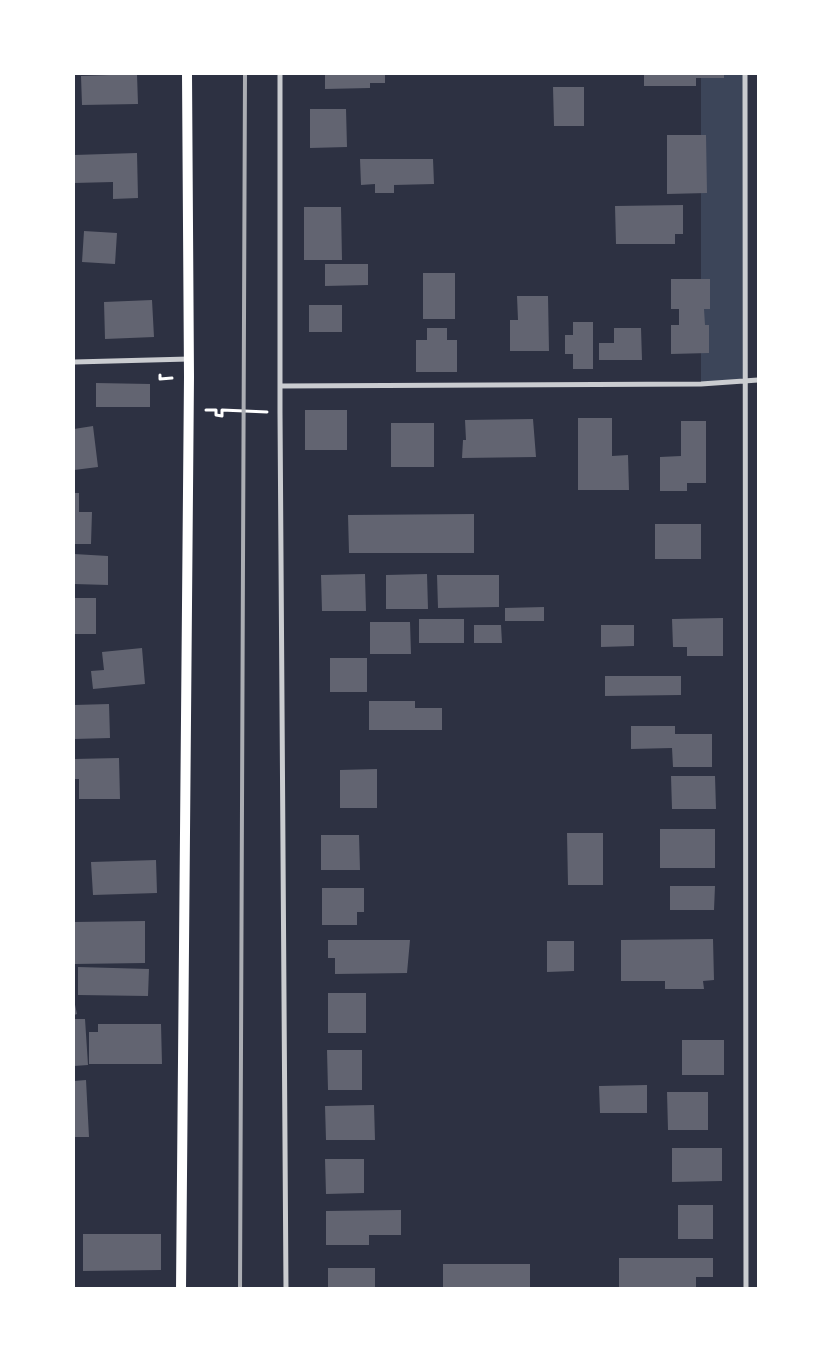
<!DOCTYPE html>
<html>
<head>
<meta charset="utf-8">
<style>
	body { margin:0 }
	#map { position:relative; width:832px; height:1362px; overflow:hidden; background:#2d3142; font-family:"Space Grotesk",sans-serif }
	canvas { display:block }
	.frame { position:absolute; inset:0; border:75px solid #fff; pointer-events:none }
</style>
</head>
<body>
<div id="map">
<canvas width="832" height="1362"></canvas>
<div class="frame"></div>
</div>
<script>
const c = document.querySelector('canvas').getContext('2d');
c.lineJoin = 'round';
function paint(path, color) {
  c.fillStyle = color;
  c.fill(path, 'evenodd');
}
function poly(rows) {
  const path = new Path2D();
  for (const r of rows) {
    path.moveTo(r[0], r[1]);
    for (let i = 2; i < r.length; i += 2) path.lineTo(r[i], r[i + 1]);
  }
  return path;
}
function stroke(path, color, width, dash) {
  c.strokeStyle = color;
  c.lineWidth = width;
  c.lineCap = dash ? 'butt' : 'round';
  c.setLineDash(dash || []);
  c.stroke(path);
}
const green = poly([
	[701,74,745,74,746,381,701,384]
]);
const building = poly([
	[137,74,138,104,82,105,81,76],
	[325,74,385,74,385,83,370,83,370,88,325,89],
	[644,74,724,74,724,78,696,78,696,86,644,86],
	[553,87,584,87,584,126,554,126],
	[310,109,346,109,347,147,310,148],
	[667,135,706,135,707,193,667,194],
	[137,153,138,198,113,199,113,182,74,183,74,155],
	[360,159,433,159,434,184,394,185,394,193,375,193,375,184,361,185],
	[683,205,683,234,675,234,675,244,616,244,615,206],
	[304,207,341,207,342,260,304,260],
	[84,231,117,233,115,264,82,262],
	[325,264,368,264,368,285,325,286],
	[423,273,455,273,455,319,423,319],
	[671,279,710,279,710,309,704,309,705,325,709,325,709,353,671,354,671,325,679,325,679,309,671,309],
	[517,296,548,296,549,351,510,351,510,320,518,320],
	[152,300,154,337,105,339,104,302],
	[309,305,342,305,342,332,309,332],
	[573,322,593,322,593,369,573,369,573,354,565,354,565,335,573,335],
	[427,328,447,328,447,340,457,340,457,372,416,372,416,340,427,340],
	[614,328,641,328,642,360,599,360,599,343,614,343],
	[96,383,150,384,150,407,96,407],
	[305,410,347,410,347,450,305,450],
	[578,418,612,418,612,456,628,455,629,490,578,490],
	[533,419,536,457,462,458,463,440,466,440,465,420],
	[681,421,706,421,706,483,687,483,687,491,660,491,660,457,681,456],
	[391,423,434,423,434,467,391,467],
	[93,426,98,467,74,470,74,429],
	[74,493,79,493,79,512,92,512,91,544,74,544],
	[474,514,474,553,349,553,348,515],
	[655,524,701,524,701,559,655,559],
	[74,554,108,556,108,585,74,584],
	[365,574,366,611,322,611,321,575],
	[427,574,428,609,386,609,386,575],
	[437,575,499,575,499,607,438,608],
	[74,598,96,598,96,634,74,634],
	[544,607,544,621,505,621,505,608],
	[723,618,723,656,687,656,687,647,673,647,672,619],
	[419,619,464,619,464,643,419,643],
	[370,622,410,622,411,654,370,654],
	[474,625,501,625,502,643,474,643],
	[601,625,634,625,634,646,601,647],
	[142,648,145,684,93,689,91,671,104,670,102,652],
	[330,658,367,658,367,692,330,692],
	[605,676,681,676,681,695,605,696],
	[369,701,415,701,415,708,442,708,442,730,369,730],
	[109,704,110,738,74,739,74,705],
	[631,726,675,726,675,734,712,734,712,767,673,767,672,748,631,749],
	[119,758,120,799,79,799,79,779,74,779,74,759],
	[377,769,377,808,340,808,340,770],
	[671,776,715,776,716,809,672,809],
	[660,829,715,829,715,868,660,868],
	[567,833,603,833,603,885,568,885],
	[321,835,359,835,360,870,321,870],
	[156,860,157,893,93,895,91,862],
	[670,886,715,886,714,910,670,910],
	[322,888,364,888,364,912,357,912,357,925,322,925],
	[145,921,145,963,74,964,74,922],
	[713,939,714,980,703,981,704,989,665,989,665,981,621,981,621,940],
	[328,940,410,940,407,973,335,974,335,958,328,958],
	[547,941,574,941,574,971,547,972],
	[78,967,149,969,148,996,78,995],
	[328,993,366,993,366,1033,328,1033],
	[74,1000,77,1014,74,1015],
	[74,1019,85,1019,88,1065,74,1066],
	[98,1024,161,1024,162,1064,89,1064,89,1032,98,1032],
	[682,1040,724,1040,724,1075,682,1075],
	[327,1050,362,1050,362,1090,328,1090],
	[86,1080,89,1137,74,1137,74,1081],
	[647,1085,647,1113,600,1113,599,1086],
	[667,1092,708,1092,708,1130,668,1130],
	[374,1105,375,1140,326,1140,325,1106],
	[672,1148,722,1148,722,1181,672,1182],
	[325,1159,364,1159,364,1193,326,1194],
	[678,1205,713,1205,713,1239,678,1239],
	[401,1210,401,1235,369,1235,369,1245,326,1245,326,1211],
	[83,1234,161,1234,161,1270,83,1271],
	[619,1258,713,1258,713,1277,696,1277,696,1288,619,1288],
	[443,1264,530,1264,530,1288,443,1288],
	[328,1268,375,1268,375,1288,328,1288]
]);
const path = poly([
	[160,375,160,379,172,378],
	[206,410,216,410,216,415,222,416,222,410,267,412]
]);
const minor = poly([
	[280,74,280,412,286,1288],
	[745,74,746,1288],
	[74,362,189,359],
	[280,386,701,384,758,380]
]);
const secondary = poly([
	[181,1288,189,377,187,74]
]);
const rail = poly([
	[240,1288,245,74]
]);
paint(green, '#3c4559');
paint(building, '#626471');
stroke(path, '#fff', 3);
stroke(minor, '#caccd0', 5);
stroke(secondary, '#fff', 10);
stroke(rail, '#abadb3', 4);
</script>
</body>
</html>
